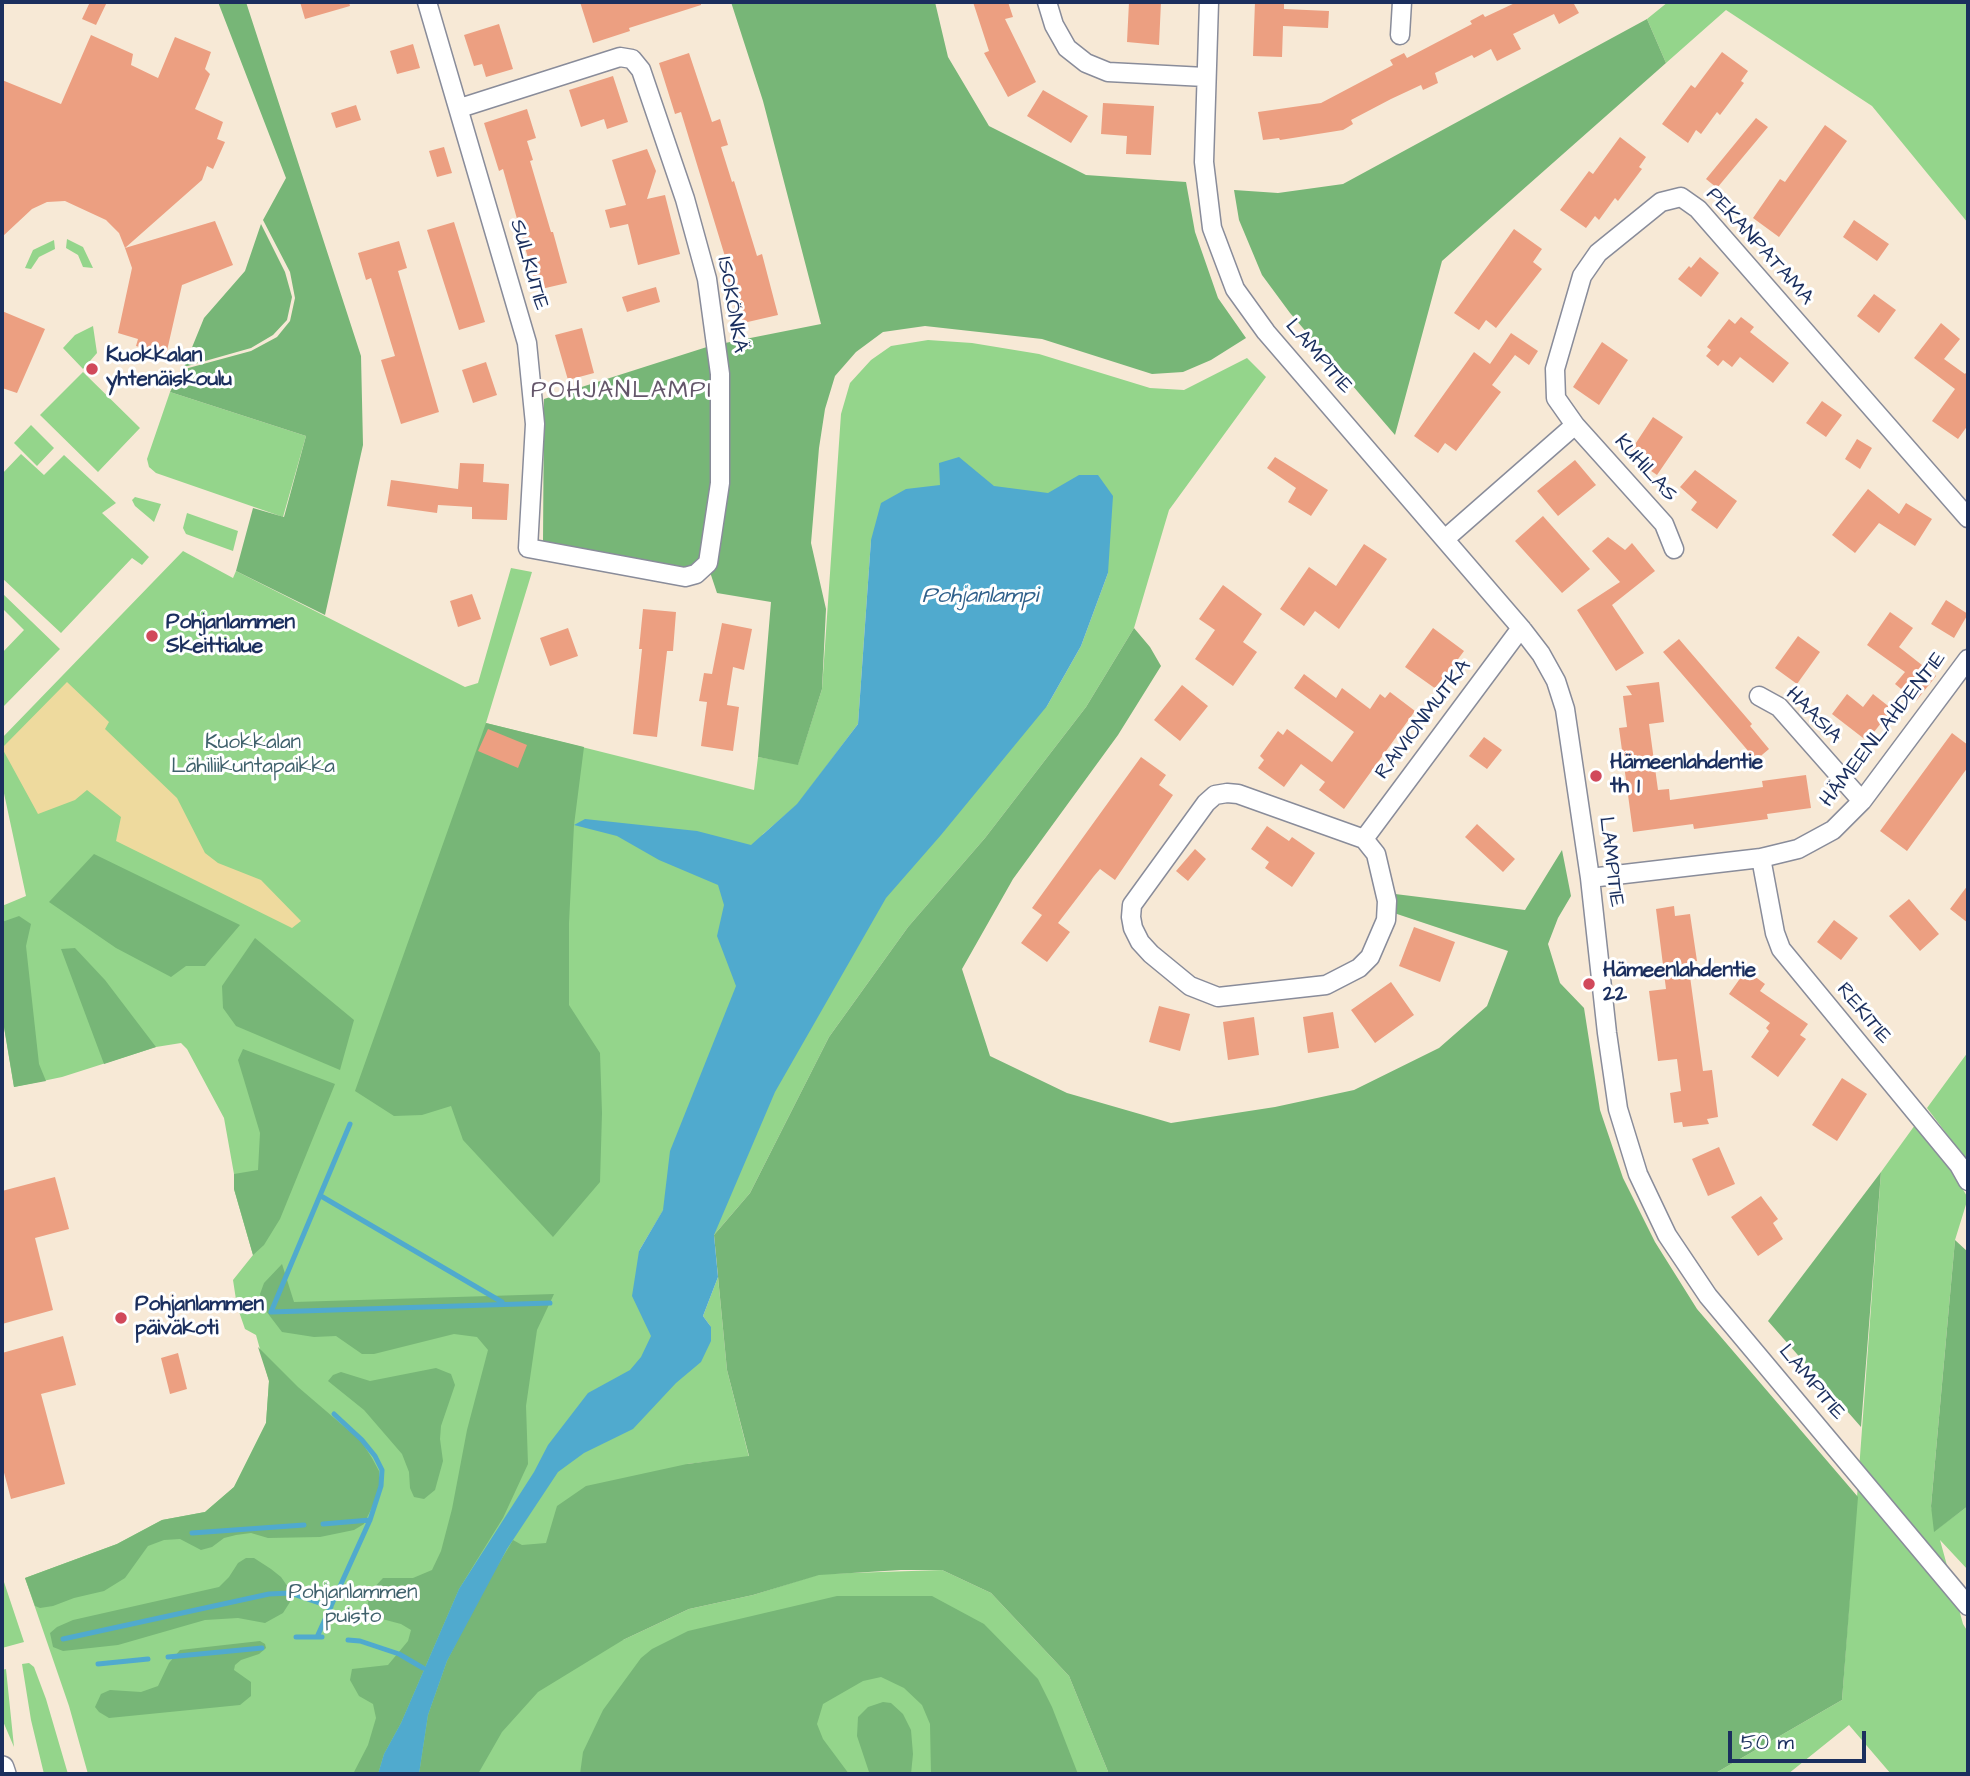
<!DOCTYPE html>
<html>
<head>
<meta charset="utf-8">
<style>
	body { margin:0 }
	#map { position:relative; width:1970px; height:1776px; overflow:hidden; background:#f7e9d6; font-family:"Architects Daughter",sans-serif }
	canvas { display:block }
	.frame { position:absolute; inset:0; border:4px solid #1b2f5e; pointer-events:none }
	.scale { position:absolute; left:1728px; top:1731px; width:138px; height:32px; box-sizing:border-box; border:4px solid #1b2f5e; border-top:0; padding-left:9px; font-size:21px; line-height:24px; white-space:nowrap; color:#1b2f5e; -webkit-text-stroke:5px #fff; paint-order:stroke }
</style>
</head>
<body>
<div id="map">
<canvas width="1970" height="1776"></canvas>
<div class="frame"></div>
<div class="scale">50 m</div>
</div>
<script>
const c = document.querySelector('canvas').getContext('2d');
c.lineJoin = 'round';
function paint(path, color) {
  c.fillStyle = color;
  c.fill(path, 'evenodd');
}
function poly(rows) {
  const path = new Path2D();
  for (const r of rows) {
    path.moveTo(r[0], r[1]);
    for (let i = 2; i < r.length; i += 2) path.lineTo(r[i], r[i + 1]);
  }
  return path;
}
function stroke(path, color, width, dash) {
  c.strokeStyle = color;
  c.lineWidth = width;
  c.lineCap = dash ? 'butt' : 'round';
  c.setLineDash(dash || []);
  c.stroke(path);
}
function label(font, color, halo, rows, align = 'center') {
  c.font = font + ' "Architects Daughter",sans-serif';
  c.lineWidth = 6;
  c.setLineDash([]);
  c.textBaseline = 'middle';
  c.strokeStyle = halo;
  c.fillStyle = color;
  for (const [text, x, y, turn = 0] of rows) {
    c.save();
    c.translate(x, y);
    c.rotate((+turn || 0) * Math.PI / 180);
    c.textAlign = isNaN(turn) ? turn : align;
    if (halo) c.strokeText(text, 0, 0);
    c.fillText(text, 0, 0);
    c.restore();
  }
}
const green = poly([
	[1668,2,1968,2,1968,223,1872,106,1726,10,1666,63,1647,19],
	[67,239,83,247,93,268,83,267,78,255,66,248],
	[54,240,55,249,39,257,31,269,25,268,33,250],
	[93,326,97,353,83,369,63,348,75,335],
	[928,340,972,343,1039,354,1150,388,1184,390,1247,358,1266,377,1169,510,1134,628,1086,707,985,838,908,927,829,1037,750,1193,714,1235,681,1180,639,1251,711,1327,703,1316,718,1277,727,1370,749,1457,687,1464,623,1640,689,1609,753,1595,820,1574,942,1570,991,1593,1069,1676,1109,1774,88,1774,69,1706,25,1578,117,1544,162,1520,205,1512,234,1487,266,1423,269,1381,256,1335,245,1329,237,1306,233,1280,253,1255,234,1189,234,1174,224,1118,187,1049,181,1043,156,1047,62,1077,14,1087,2,1015,2,906,26,896,2,784,2,738,183,551,233,578,236,571,465,687,478,683,511,568,532,572,486,723,754,790,758,757,798,764,822,689,841,414,850,383,871,360,891,346],
	[871,540,1108,573,1081,646,1047,706,762,835,798,804,858,724],
	[83,372,140,428,98,472,40,415],
	[170,392,306,436,283,517,156,473,149,467,147,459],
	[31,425,54,448,37,466,14,443],
	[21,454,44,475,64,455,116,503,102,513,149,557,142,565,132,558,61,633,2,578,2,474],
	[135,497,161,504,154,522,135,506,132,500],
	[187,513,238,531,233,551,186,534,183,528],
	[2,593,60,649,2,708,2,653,24,630,2,608],
	[1968,1052,1968,1162,1927,1108],
	[1915,1125,1951,1169,1968,1198,1955,1240,1931,1506,1937,1529,1968,1506,1968,1570,1940,1540,1963,1624,1968,1632,1968,1774,1891,1774,1849,1725,1788,1774,1714,1774,1842,1700,1881,1172],
	[2,1576,24,1642,2,1648],
	[29,1663,34,1667,46,1699,68,1774,44,1774,31,1720,22,1664],
	[6,1669,14,1747,2,1719,2,1670]
]);
const forest = poly([
	[218,2,246,2,361,356,363,445,325,615,236,571,253,508,284,517,306,436,170,392,181,370,251,351,277,337,290,321,295,298,290,272,263,220,286,178],
	[731,2,935,2,948,57,989,126,1086,175,1186,182,1195,232,1218,298,1246,338,1211,360,1183,372,1152,374,1042,339,925,326,883,332,856,352,835,376,825,409,819,448,811,543,826,609,822,689,798,765,758,757,771,602,717,593,710,572,543,542,544,399,710,346,821,324,763,101],
	[1647,19,1666,63,1442,261,1395,435,1290,313,1262,275,1239,220,1234,190,1278,193,1343,184],
	[261,224,285,272,292,297,287,320,273,335,251,348,184,367,204,318,245,271],
	[1134,628,1150,647,1161,666,1118,735,1013,879,962,969,990,1056,1067,1093,1171,1123,1275,1107,1354,1090,1439,1048,1487,1006,1508,951,1388,911,1387,893,1525,910,1562,850,1571,896,1558,918,1548,944,1560,983,1584,1008,1600,1110,1623,1178,1655,1242,1697,1309,1858,1497,1842,1700,1714,1774,1109,1774,1069,1676,991,1593,942,1570,901,1570,819,1575,753,1595,689,1609,623,1640,538,1692,502,1732,478,1774,419,1774,428,1715,447,1661,483,1590,513,1540,522,1545,546,1543,557,1506,586,1486,687,1464,749,1456,727,1370,714,1235,750,1193,829,1037,908,927,985,838,1086,707],
	[486,723,584,747,574,825,569,923,569,1005,600,1053,602,1113,600,1182,553,1237,463,1140,451,1106,422,1115,394,1116,355,1091],
	[94,854,240,925,205,966,186,966,171,977,116,948,49,902],
	[19,916,31,924,26,946,39,1064,46,1081,14,1087,2,1015,2,922],
	[255,938,354,1020,340,1070,236,1026,223,1008,222,986],
	[75,948,105,980,156,1047,104,1064,61,949],
	[243,1049,335,1084,280,1219,264,1245,253,1255,234,1189,234,1174,258,1170,260,1133,238,1060],
	[1881,1172,1861,1427,1768,1321],
	[1955,1240,1968,1252,1968,1506,1934,1532,1931,1506],
	[282,1264,294,1302,554,1294,537,1330,526,1406,528,1464,503,1518,459,1589,401,1723,384,1754,378,1774,353,1774,368,1745,376,1718,373,1704,359,1696,350,1680,352,1669,388,1665,408,1641,411,1630,401,1624,382,1619,367,1608,370,1592,383,1578,413,1578,432,1570,441,1551,452,1509,467,1430,488,1350,477,1337,454,1334,374,1354,362,1354,336,1336,314,1337,282,1332,266,1311,260,1294,264,1283],
	[258,1347,298,1387,361,1441,372,1458,379,1471,379,1486,374,1503,364,1524,354,1530,320,1537,268,1538,251,1533,236,1535,224,1538,212,1547,201,1550,180,1539,164,1540,148,1546,125,1578,104,1591,74,1598,53,1606,40,1608,35,1606,25,1578,117,1544,162,1520,205,1512,234,1487,266,1423,269,1381],
	[436,1368,451,1374,455,1385,441,1426,440,1439,443,1461,435,1490,424,1499,414,1497,410,1488,409,1472,402,1454,364,1410,328,1381,333,1375,341,1372,370,1381],
	[246,1558,254,1558,271,1569,281,1577,288,1587,290,1602,283,1613,265,1623,238,1618,205,1620,118,1645,63,1651,53,1647,50,1633,57,1627,73,1620,219,1587,229,1577,238,1563],
	[837,1596,932,1596,984,1624,1038,1679,1052,1707,1078,1774,931,1774,930,1724,922,1705,904,1688,881,1677,863,1681,823,1704,817,1724,823,1739,849,1774,580,1774,583,1752,603,1710,641,1658,652,1649,688,1631],
	[260,1641,265,1644,266,1648,259,1654,241,1660,235,1665,234,1670,251,1682,251,1696,240,1705,109,1718,99,1712,95,1707,101,1694,110,1690,141,1692,158,1686,169,1663,180,1650],
	[883,1702,891,1703,903,1714,911,1730,913,1754,911,1774,870,1774,869,1772,857,1736,858,1717,868,1707]
]);
const sand = poly([
	[67,682,109,722,105,729,177,798,205,853,218,863,261,880,301,921,292,928,116,841,121,817,87,790,75,800,38,814,2,748]
]);
const water = poly([
	[959,457,994,486,1048,493,1079,475,1098,475,1113,496,1108,573,1081,646,1047,706,941,835,886,898,775,1092,714,1235,718,1277,703,1316,711,1327,711,1341,701,1362,676,1383,633,1429,584,1453,558,1472,507,1549,447,1661,428,1715,419,1774,378,1774,384,1754,401,1723,459,1589,534,1472,548,1445,588,1393,630,1370,641,1357,651,1336,632,1296,639,1251,663,1210,670,1151,736,986,717,936,724,905,718,885,659,860,617,836,574,825,585,819,697,831,751,845,797,804,858,724,871,540,881,503,906,489,940,485,939,463]
]);
const stream = poly([
	[350,1124,271,1312,550,1303],
	[321,1196,502,1302],
	[323,1524,370,1520],
	[192,1533,304,1525],
	[296,1637,322,1637],
	[317,1637,370,1520,381,1486,382,1470,375,1456,362,1440,334,1414],
	[63,1639,269,1594,290,1593,331,1607],
	[348,1640,360,1641,399,1654,423,1668],
	[168,1657,262,1648],
	[98,1664,148,1659]
]);
const building = poly([
	[90,2,107,2,96,25,82,19],
	[300,2,349,2,350,6,305,19],
	[580,2,701,2,701,5,629,28,630,31,593,43],
	[973,2,1008,2,1013,17,1005,19,1036,82,1008,97,984,53,989,51],
	[1129,2,1161,2,1159,45,1127,42],
	[1255,2,1284,2,1284,9,1329,11,1328,28,1283,26,1282,57,1253,56],
	[1517,2,1578,2,1574,4,1579,13,1559,24,1554,14,1513,34,1521,49,1497,61,1491,49,1474,58,1472,55,1435,73,1438,83,1423,90,1421,85,1391,99,1351,120,1353,124,1343,130,1280,140,1279,138,1263,140,1258,112,1321,103,1393,65,1390,60,1404,53,1407,58,1472,24,1470,21,1483,14,1485,17],
	[499,24,513,69,486,77,482,64,474,66,464,35],
	[91,35,133,54,131,65,158,78,175,37,211,52,205,69,210,74,195,109,223,122,217,139,225,142,213,169,207,166,202,180,125,248,119,233,106,220,65,201,47,202,32,209,2,237,2,80,61,104],
	[413,44,420,68,397,74,390,51],
	[1722,52,1748,71,1741,81,1744,83,1720,115,1717,112,1701,134,1696,130,1688,143,1662,124,1691,85,1695,88],
	[689,53,712,122,720,119,728,145,721,147,732,182,734,181,757,256,762,254,778,315,739,324,724,264,727,263,699,171,681,112,675,114,659,63],
	[613,76,628,122,607,129,604,119,581,127,569,90],
	[1043,90,1088,116,1071,143,1027,116],
	[1103,103,1154,106,1151,155,1126,154,1127,136,1101,134],
	[356,105,361,120,336,128,331,113],
	[527,109,536,138,527,141,533,160,530,161,551,232,553,232,567,283,537,290,503,169,499,171,484,123],
	[1756,118,1768,127,1717,188,1706,179],
	[1825,125,1847,141,1779,237,1753,218,1780,179,1785,182],
	[1620,137,1646,157,1639,167,1642,169,1618,201,1615,198,1599,220,1595,216,1586,228,1560,210,1589,171,1593,174],
	[444,147,452,173,437,177,429,151],
	[647,149,656,171,647,199,665,195,680,254,638,265,628,224,610,228,605,210,626,205,612,160],
	[1854,220,1889,244,1877,261,1843,237],
	[215,221,233,265,182,285,166,355,136,346,138,339,118,333,132,268,125,248],
	[454,222,485,322,459,330,427,230],
	[1514,229,1542,249,1533,262,1542,269,1496,328,1486,320,1479,330,1454,313],
	[399,241,407,268,398,271,439,412,401,424,381,360,395,356,371,278,366,280,358,253],
	[1700,257,1719,273,1701,297,1678,279,1689,266,1691,268],
	[656,287,660,302,627,312,622,297],
	[1874,294,1896,310,1879,333,1857,316],
	[2,311,45,329,17,393,2,388],
	[1741,317,1754,327,1750,332,1789,363,1773,383,1740,357,1732,367,1723,360,1718,366,1706,356,1711,350,1707,347,1729,319,1735,324],
	[1941,323,1960,339,1944,359,1965,374,1968,370,1968,425,1958,439,1932,421,1955,389,1914,358],
	[582,328,594,373,568,380,555,335],
	[1511,333,1538,351,1529,365,1515,355,1492,385,1501,392,1456,451,1445,443,1438,453,1414,436,1474,352,1490,364],
	[1602,342,1628,360,1599,405,1573,387],
	[486,362,497,395,473,403,462,370],
	[1822,401,1842,415,1826,437,1806,423],
	[1653,417,1683,437,1657,475,1628,455],
	[1857,439,1872,448,1860,469,1845,459],
	[1275,457,1328,490,1311,516,1288,502,1296,488,1267,468],
	[1575,460,1596,485,1558,516,1537,491],
	[460,463,484,464,483,482,509,484,507,520,472,519,472,507,438,505,437,513,387,506,391,480,458,489],
	[1695,470,1737,501,1717,529,1691,510,1697,502,1680,487],
	[1868,489,1899,514,1906,503,1932,519,1915,546,1879,523,1855,553,1832,535],
	[1543,516,1590,569,1562,593,1515,541],
	[1608,537,1625,550,1632,543,1655,571,1612,605,1644,653,1616,671,1577,610,1620,582,1592,551],
	[1364,544,1387,559,1339,629,1315,611,1304,626,1280,609,1309,567,1336,586],
	[1223,585,1262,614,1243,642,1257,652,1233,686,1195,659,1215,630,1199,619],
	[472,594,481,619,458,627,450,601],
	[1946,600,1968,614,1954,638,1931,624],
	[643,609,676,612,673,651,667,651,657,737,633,734,642,649,639,649],
	[1890,612,1913,628,1899,647,1936,676,1916,701,1895,684,1905,672,1867,645],
	[722,623,752,629,744,670,733,667,727,705,739,707,733,751,701,746,707,702,699,701,704,673,712,674],
	[568,628,578,656,550,666,540,638],
	[1433,628,1464,651,1436,689,1405,667],
	[1798,636,1820,652,1797,684,1775,668],
	[1679,639,1752,724,1750,726,1769,749,1756,760,1663,652],
	[1304,674,1336,698,1342,688,1370,709,1380,694,1385,698,1390,692,1415,711,1344,809,1319,790,1325,782,1301,764,1284,787,1258,768,1264,760,1260,756,1278,731,1283,735,1287,729,1332,762,1354,732,1294,688],
	[1659,682,1664,722,1649,724,1658,790,1669,789,1670,800,1763,787,1762,781,1806,775,1811,808,1767,814,1768,819,1694,829,1693,824,1633,832,1619,728,1627,727,1623,696,1632,695,1626,686],
	[1182,685,1208,706,1180,741,1154,720],
	[1847,694,1863,707,1873,694,1892,709,1867,741,1832,714],
	[488,729,527,745,518,768,478,751],
	[1952,733,1968,745,1968,767,1907,851,1880,831],
	[1484,737,1502,750,1487,769,1469,756],
	[1141,757,1166,775,1159,785,1173,795,1115,880,1100,869,1094,876,1058,923,1070,932,1047,962,1021,943,1042,915,1032,908],
	[1477,824,1515,859,1503,872,1465,837],
	[1267,826,1289,841,1292,837,1315,853,1292,887,1265,868,1269,862,1251,849],
	[1195,849,1206,859,1188,881,1176,871],
	[1968,885,1968,923,1950,909],
	[1909,899,1939,934,1920,951,1889,916],
	[1674,906,1675,916,1690,914,1697,961,1688,962,1703,1071,1712,1070,1718,1117,1707,1119,1709,1124,1683,1127,1682,1122,1674,1123,1670,1093,1681,1091,1677,1059,1658,1061,1649,991,1666,989,1656,909],
	[1834,920,1858,938,1841,960,1817,942],
	[1414,927,1455,942,1440,982,1399,966],
	[1746,970,1765,984,1760,991,1808,1024,1800,1035,1806,1039,1778,1077,1751,1057,1769,1031,1766,1028,1770,1023,1729,994],
	[1391,982,1414,1015,1375,1043,1351,1010],
	[1159,1006,1190,1014,1180,1051,1149,1042],
	[1333,1012,1339,1048,1308,1053,1303,1017],
	[1254,1017,1259,1055,1228,1060,1223,1022],
	[1842,1078,1867,1094,1837,1141,1812,1125],
	[1719,1147,1735,1184,1708,1196,1692,1159],
	[55,1177,69,1229,35,1238,53,1310,2,1324,2,1191],
	[1761,1196,1778,1219,1773,1223,1783,1239,1758,1256,1731,1217],
	[63,1336,76,1385,41,1394,65,1484,11,1499,2,1465,2,1353],
	[178,1353,187,1389,170,1394,161,1358]
]);
const minor = poly([
	[427,2,527,343,535,424,528,548,685,577,696,574,708,563,720,483,720,374,707,279,685,199,641,70,632,59,620,57,460,108],
	[1047,2,1054,25,1067,48,1086,63,1108,72,1205,77],
	[1209,2,1204,162,1212,228,1235,289,1266,332,1521,628,1541,654,1556,681,1565,709,1590,878,1607,1033,1618,1109,1638,1174,1667,1235,1708,1296,1968,1606],
	[1400,35,1402,2],
	[1575,425,1664,524,1674,549],
	[1445,539,1575,425,1556,398,1555,369,1582,276,1598,253,1661,202,1681,197,1698,209,1968,518],
	[1759,696,1779,707,1862,801],
	[1227,793,1238,794,1364,839,1376,854,1387,901,1386,920,1370,957,1359,968,1326,985,1218,997,1190,986,1151,954,1140,942,1133,928,1131,917,1132,905,1206,803,1215,795,1227,793],
	[1364,839,1521,628],
	[1761,858,1775,933,1781,949,1959,1165,1968,1181],
	[1590,878,1761,858,1798,849,1833,830,1862,801,1968,659]
]);
const major = poly([
	[2,1768,4,1774]
]);
const markers = [
	[92,369,7,"#d1495b"],
	[152,636,7,"#d1495b"],
	[1596,776,7,"#d1495b"],
	[1589,984,7,"#d1495b"],
	[121,1318,7,"#d1495b"]
];
const streetNames = [
	["PEKANPATAMA",1759,247,48],
	["SULKUTIE",528,265,74],
	["ISOKÖNKÄ",731,305,80],
	["LAMPITIE",1318,357,49],
	["KUHILAS",1645,469,48],
	["HAASIA",1813,716,45],
	["RAIVIONMUTKA",1424,720,-53],
	["HÄMEENLAHDENTIE",1884,730,-52],
	["LAMPITIE",1610,862,83],
	["REKITIE",1863,1014,50],
	["LAMPITIE",1811,1383,50]
];
const poiNames = [
	["Kuokkalan",106,357],
	["yhtenäiskoulu",106,381],
	["Pohjanlammen",166,624],
	["Skeittialue",166,648],
	["Hämeenlahdentie",1610,764],
	["th 1",1610,788],
	["Hämeenlahdentie",1603,972],
	["22",1603,996],
	["Pohjanlammen",135,1306],
	["päiväkoti",135,1330]
];
const parkNames = [
	["Kuokkalan",253,744],
	["Lähiliikuntapaikka",253,768],
	["Pohjanlammen",353,1594],
	["puisto",353,1618]
];
const waterNames = [
	["Pohjanlampi",980,597]
];
const quarterNames = [
	["POHJANLAMPI",622,392]
];
paint(green, '#94d58b');
paint(forest, '#77b677');
paint(sand, '#eeda9e');
paint(water, '#50aace');
stroke(stream, '#50aace', 5);
paint(building, '#ec9f81');
stroke(minor, '#898c9a', 21);
stroke(major, '#898c9a', 26);
stroke(minor, '#fff', 18);
stroke(major, '#fff', 23);
for (const [x, y, r, color] of markers) {
  const dot = new Path2D();
  dot.arc(x, y, r, 0, 2 * Math.PI);
  c.fillStyle = color;
  c.fill(dot);
  stroke(dot, '#fff', 2.5);
}
label('21px', '#1b2f5e', '#fff', streetNames);
label('bold 21px', '#1b2f5e', '#fff', poiNames, 'left');
label('21px', '#3f616c', '#fff', parkNames);
label('italic 23px', '#30608b', '#fff', waterNames);
c.letterSpacing = '2px';
label('24px', '#64566a', '#fff', quarterNames);
c.letterSpacing = '0px';
</script>
</body>
</html>
